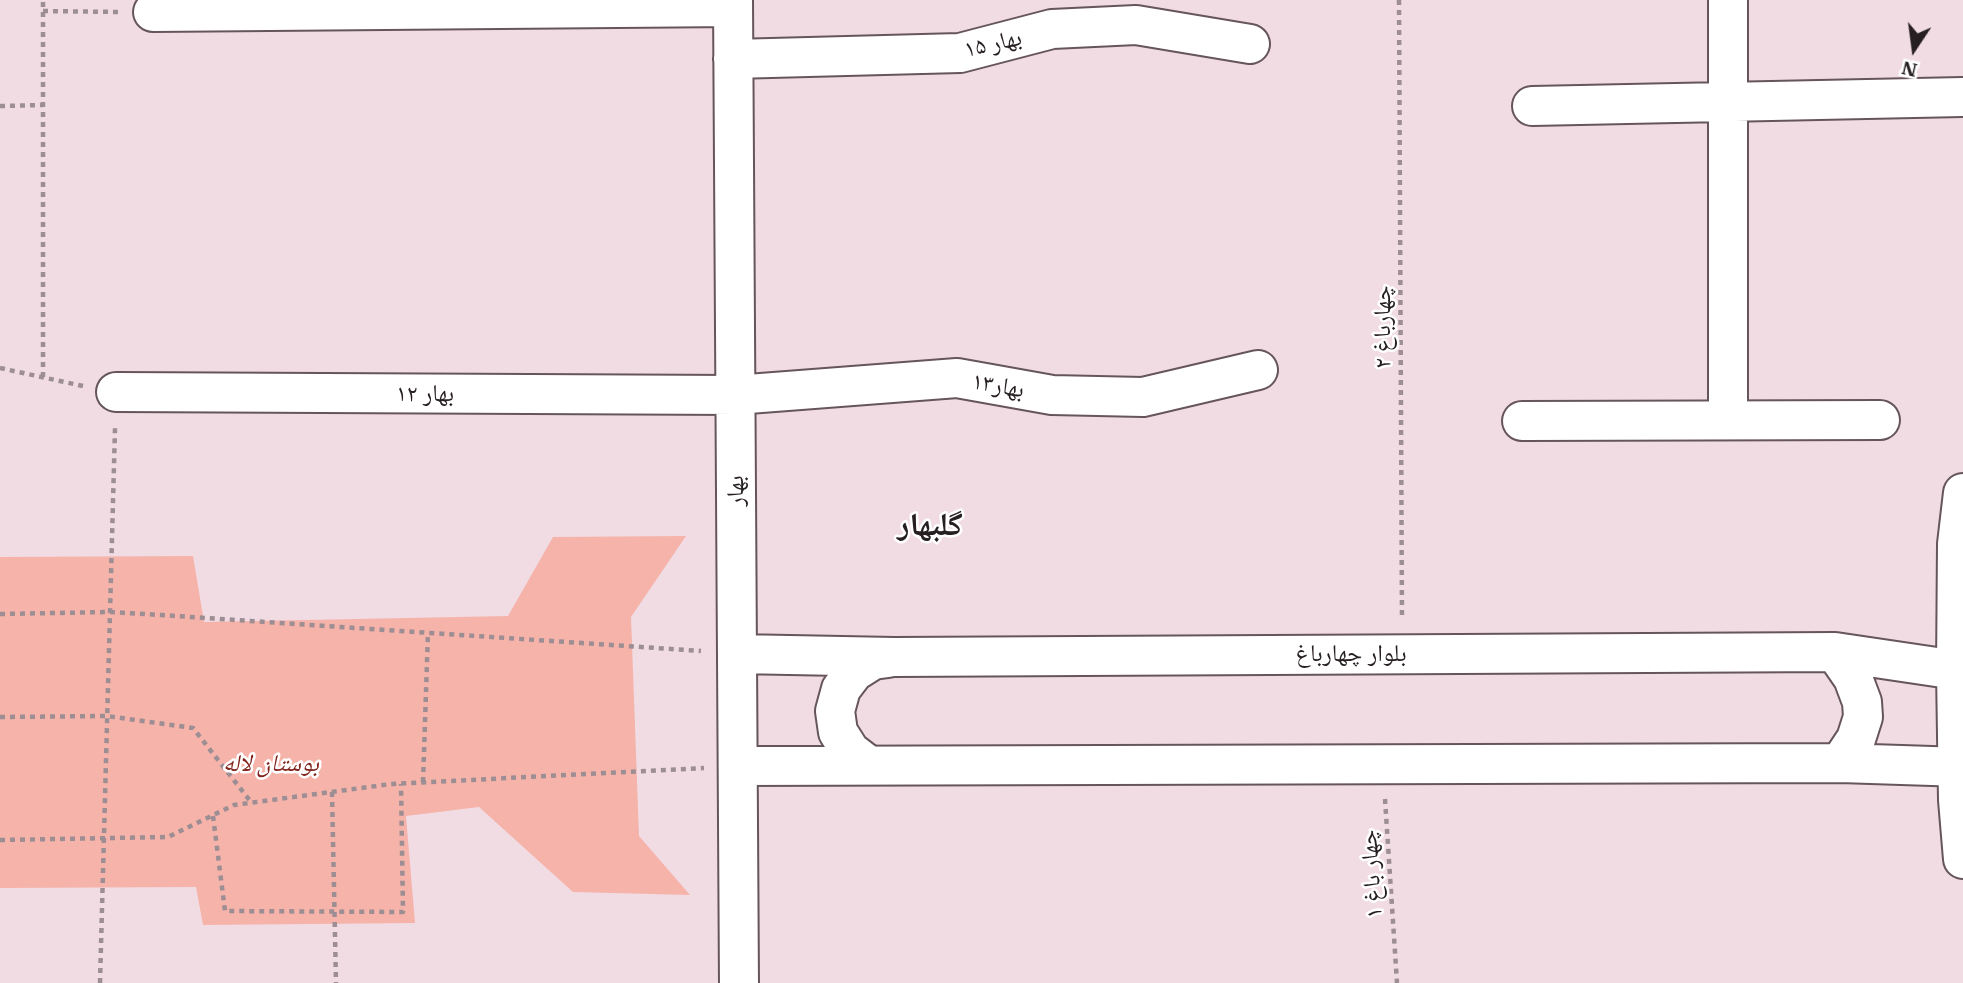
<!DOCTYPE html>
<html>
<head>
<meta charset="utf-8">
<style>
	body { margin:0 }
	#map { position:relative; width:1963px; height:983px; overflow:hidden; background:#f1dce4; font-family:"IBM Plex Serif",serif }
	canvas { display:block }
	.north { position:absolute; left:1879px; top:14px; width:70px; height:70px; -webkit-text-stroke:5px #fff; paint-order:stroke; rotate:193deg; font-size:19px; font-weight:700; line-height:28px; text-align:center; color:#261f22 }
	.north::after { content:''; display:block; margin:auto; width:24px; height:32px; background:#261f22; clip-path:polygon(50% 0,100% 100%,50% 72%,0 100%) }
</style>
</head>
<body>
<div id="map">
<canvas width="1963" height="983"></canvas>
<div class="north">N</div>
</div>
<script>
const c = document.querySelector('canvas').getContext('2d');
c.lineJoin = 'round';
function paint(path, color) {
  c.fillStyle = color;
  c.fill(path, 'evenodd');
}
function poly(rows) {
  const path = new Path2D();
  for (const r of rows) {
    path.moveTo(r[0], r[1]);
    for (let i = 2; i < r.length; i += 2) path.lineTo(r[i], r[i + 1]);
  }
  return path;
}
function stroke(path, color, width, dash) {
  c.strokeStyle = color;
  c.lineWidth = width;
  c.lineCap = dash ? 'butt' : 'round';
  c.setLineDash(dash || []);
  c.stroke(path);
}
function label(font, color, halo, rows, align = 'center') {
  c.font = font + ' "IBM Plex Serif","Noto Naskh Arabic",serif';
  c.lineWidth = 5;
  c.setLineDash([]);
  c.textBaseline = 'middle';
  c.strokeStyle = halo;
  c.fillStyle = color;
  for (const [text, x, y, turn = 0] of rows) {
    c.save();
    c.translate(x, y);
    c.rotate((+turn || 0) * Math.PI / 180);
    c.textAlign = isNaN(turn) ? turn : align;
    if (halo) c.strokeText(text, 0, 0);
    c.fillText(text, 0, 0);
    c.restore();
  }
}
const green = poly([
	[686,536,631,617,639,836,690,895,573,892,479,807,406,816,415,923,203,925,196,887,0,888,0,557,193,556,204,622,508,616,553,537]
]);
const path = poly([
	[1399,0,1402,618],
	[43,11,119,12],
	[0,106,43,105],
	[0,368,83,386],
	[43,377,43,0],
	[0,614,110,612,161,615,701,651],
	[0,717,107,716,193,728,251,802],
	[423,782,428,632],
	[332,792,336,983],
	[1385,799,1397,983],
	[213,816,225,911,403,912,401,784],
	[0,840,168,837,234,805,391,784,704,768],
	[100,983,115,428]
]);
const minor = poly([
	[733,0,739,983],
	[1728,0,1728,420],
	[153,12,733,7],
	[733,59,960,53,1052,29,1136,25,1250,44],
	[1532,106,1963,97],
	[116,392,735,395,957,378,1052,395,1143,397,1258,370],
	[1522,421,1880,420],
	[1963,493,1957,544,1956,671,1958,800,1963,859],
	[1835,652,1853,678,1862,702,1863,717,1856,739,1840,763],
	[737,654,894,657,1835,652,1963,671],
	[867,764,850,751,838,732,835,711,841,689,854,672,873,660,888,658],
	[738,766,1840,763,1963,767]
]);
const streetNames = [
	["بهار ۱۵",993,44,-13],
	["چهارباغ ۲",1383,327,-90],
	["بهار۱۳",998,386,10],
	["بهار ۱۲",425,394],
	["بهار",736,491,-90],
	["بلوار چهارباغ",1351,654],
	["چهار باغ ۱",1372,874,-94]
];
const parkNames = [
	["بوستان لاله",271,764]
];
const districtNames = [
	["گلبهار",930,526]
];
paint(green, '#f5b3aa');
stroke(minor, '#66555c', 42);
stroke(path, '#9d8e94', 4.5, [5, 5]);
stroke(minor, '#fff', 38);
label('24px', '#261f22', '#fff', streetNames);
label('italic 24px', '#82241e', '#fff', parkNames);
label('bold 32px', '#261f22', '#fff', districtNames);
</script>
</body>
</html>
